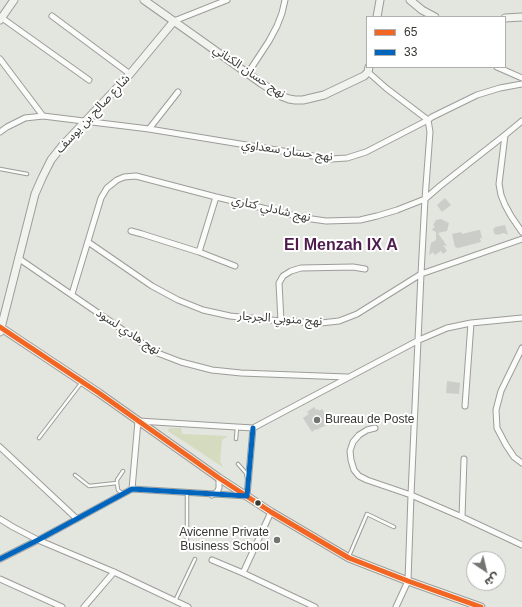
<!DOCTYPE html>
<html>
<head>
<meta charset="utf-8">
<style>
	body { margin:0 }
	#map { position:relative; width:522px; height:607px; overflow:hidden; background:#e3e5df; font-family:Arial,"Noto Sans Arabic",sans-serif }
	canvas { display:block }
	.legend { position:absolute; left:366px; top:16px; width:140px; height:52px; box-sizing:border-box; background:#fff; border:1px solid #afb0ae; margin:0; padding:5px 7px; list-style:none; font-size:12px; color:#383935 }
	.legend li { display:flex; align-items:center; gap:8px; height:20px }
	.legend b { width:20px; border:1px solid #afb0ae }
	.north { position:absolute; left:466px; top:551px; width:40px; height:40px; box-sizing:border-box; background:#fff; border:1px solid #afb0ae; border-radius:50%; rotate:145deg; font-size:11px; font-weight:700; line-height:16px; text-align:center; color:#383935 }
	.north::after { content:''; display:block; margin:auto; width:14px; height:18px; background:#747570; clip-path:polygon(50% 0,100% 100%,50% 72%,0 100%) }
</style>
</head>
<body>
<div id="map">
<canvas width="522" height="607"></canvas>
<ul class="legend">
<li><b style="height:5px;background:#f26522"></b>65</li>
<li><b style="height:5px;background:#0065bd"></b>33</li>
</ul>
<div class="north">ش</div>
</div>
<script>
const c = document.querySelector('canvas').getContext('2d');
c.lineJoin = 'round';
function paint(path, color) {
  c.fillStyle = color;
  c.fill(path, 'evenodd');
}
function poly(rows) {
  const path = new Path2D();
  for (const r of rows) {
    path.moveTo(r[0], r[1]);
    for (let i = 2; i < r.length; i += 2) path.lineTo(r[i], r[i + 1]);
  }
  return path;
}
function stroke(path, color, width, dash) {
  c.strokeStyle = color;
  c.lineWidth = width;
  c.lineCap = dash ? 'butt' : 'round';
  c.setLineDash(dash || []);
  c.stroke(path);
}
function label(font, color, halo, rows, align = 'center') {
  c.font = font + ' Arial,"Noto Sans Arabic",sans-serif';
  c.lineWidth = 4;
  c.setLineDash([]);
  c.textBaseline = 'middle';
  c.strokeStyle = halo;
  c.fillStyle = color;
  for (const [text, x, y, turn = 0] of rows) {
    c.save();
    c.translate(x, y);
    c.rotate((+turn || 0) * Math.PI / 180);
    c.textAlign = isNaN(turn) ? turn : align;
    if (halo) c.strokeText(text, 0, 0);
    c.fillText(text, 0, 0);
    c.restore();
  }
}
const green = poly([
	[169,428,181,428,182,434,228,436,222,440,220,461,223,467,168,431]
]);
const building = poly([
	[445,198,451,205,442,212,437,205],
	[441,219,449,223,447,231,438,233,447,246,443,245,447,251,443,254,441,251,435,255,433,252,429,255,431,243,436,240,436,232,432,230,435,226,433,225,436,220],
	[505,225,508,235,504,233,497,235,496,234,495,235,493,229,495,228,495,227],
	[478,230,480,230,482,238,480,238,481,242,458,248,455,247,452,234,461,232,462,234],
	[447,381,460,383,459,394,446,393],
	[314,407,316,410,318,409,319,411,322,409,330,421,326,423,327,425,320,428,317,430,316,429,312,432,303,418,309,414,307,412]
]);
const lane = poly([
	[0,169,27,174],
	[39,438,82,382],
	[236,439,237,428],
	[238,464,246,473,247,478],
	[75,475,89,486,117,483],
	[122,493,118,490,117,483,117,480,123,471],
	[187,548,187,493],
	[349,556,367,514,394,527],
	[175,601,195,559]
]);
const street = poly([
	[52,16,130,74],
	[2,18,89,80],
	[174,21,227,0],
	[0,59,43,116],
	[497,67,522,78],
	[368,72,386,88,428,120,430,132,425,199,421,274,411,495,408,581,396,607],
	[248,73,269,41,277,26,282,13,285,0],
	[149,129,178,92],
	[0,132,7,127,25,118,43,116,149,129,319,157,331,159,347,158,366,152,428,120,432,117,477,95,500,88,522,84],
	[505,135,499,184,501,195,505,205,511,216,522,232],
	[131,231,142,234,199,252,235,266],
	[88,242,152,286,178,300,203,310,230,316,281,321,321,323,339,321,357,314,421,274,522,239],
	[199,252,216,197],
	[18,258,155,352,181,362,212,370,241,373,347,377],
	[72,294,101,198,107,188,117,180,124,177,136,176,216,197,305,218,326,221,360,220,377,216,397,210,425,199,440,186,505,135,522,121],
	[281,321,279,283,283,276,291,271,301,268,353,267,365,269],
	[522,348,501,391,496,410,497,428,506,445,514,457,522,463],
	[465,406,471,323],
	[375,428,367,430,359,435,353,442,350,451,351,460,354,470,359,476,367,480,411,495,462,517,522,545],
	[0,447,77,519],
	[132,489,138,421,253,428,419,340,447,328,471,323,522,318],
	[212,495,217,492,219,488,219,478],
	[462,517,464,459],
	[0,519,13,527,38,540,114,572,188,607],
	[0,559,38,540,132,489,247,496,253,428],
	[212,560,243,573,315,607],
	[243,573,271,512],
	[0,579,62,607],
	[84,607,114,572]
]);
const secondary = poly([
	[144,0,261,83,281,96,289,99,295,100,303,100,324,95,364,76,368,72,369,67],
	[410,0,422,10,435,17],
	[377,17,380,0],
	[505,18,522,17],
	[0,20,14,0],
	[0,327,99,393,219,478,271,512,349,558,408,581,481,607],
	[0,332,35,194,42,178,51,160,62,146,130,74,174,21]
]);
const bus1 = poly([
	[0,327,99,393,219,478,271,512,349,558,408,581,481,607]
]);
const bus2 = poly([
	[0,559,38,540,132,489,247,496,253,428]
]);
const markers = [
	[317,420,4,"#747570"],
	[258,503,3.5,"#383935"],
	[277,540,4,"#747570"]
];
const streetNames = [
	["نهج حسان الكناني",249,72,34],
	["شارع صالح بن يوسف",93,114,-47],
	["نهج حسان سعداوي",287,151,8],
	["نهج شادلي كتاري",271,209,13],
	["نهج منوبي الجرجار",280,319,4],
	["نهج هادي لسود",128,332,33]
];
const poiNames = [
	["Bureau de Poste",325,420],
	["Avicenne Private",269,533,"right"],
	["Business School",269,547,"right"]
];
const districtNames = [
	["El Menzah IX A",341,246]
];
paint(green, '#d4dbbf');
paint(building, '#cbcdc8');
stroke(lane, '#9c9d99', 4.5);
stroke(street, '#9c9d99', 7);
stroke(secondary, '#9c9d99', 9);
stroke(lane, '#fbfbfa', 2.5);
stroke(street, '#fbfbfa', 5);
stroke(secondary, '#f1f3ef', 7);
stroke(bus1, '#f26522', 5);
stroke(bus2, '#0065bd', 5);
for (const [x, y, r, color] of markers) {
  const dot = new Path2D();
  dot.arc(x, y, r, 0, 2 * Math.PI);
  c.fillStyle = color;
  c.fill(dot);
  stroke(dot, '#fff', 1.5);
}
label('12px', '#383935', '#fff', streetNames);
label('12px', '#383935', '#fff', poiNames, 'left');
label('bold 16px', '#4e1d4d', '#fff', districtNames);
</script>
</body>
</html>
